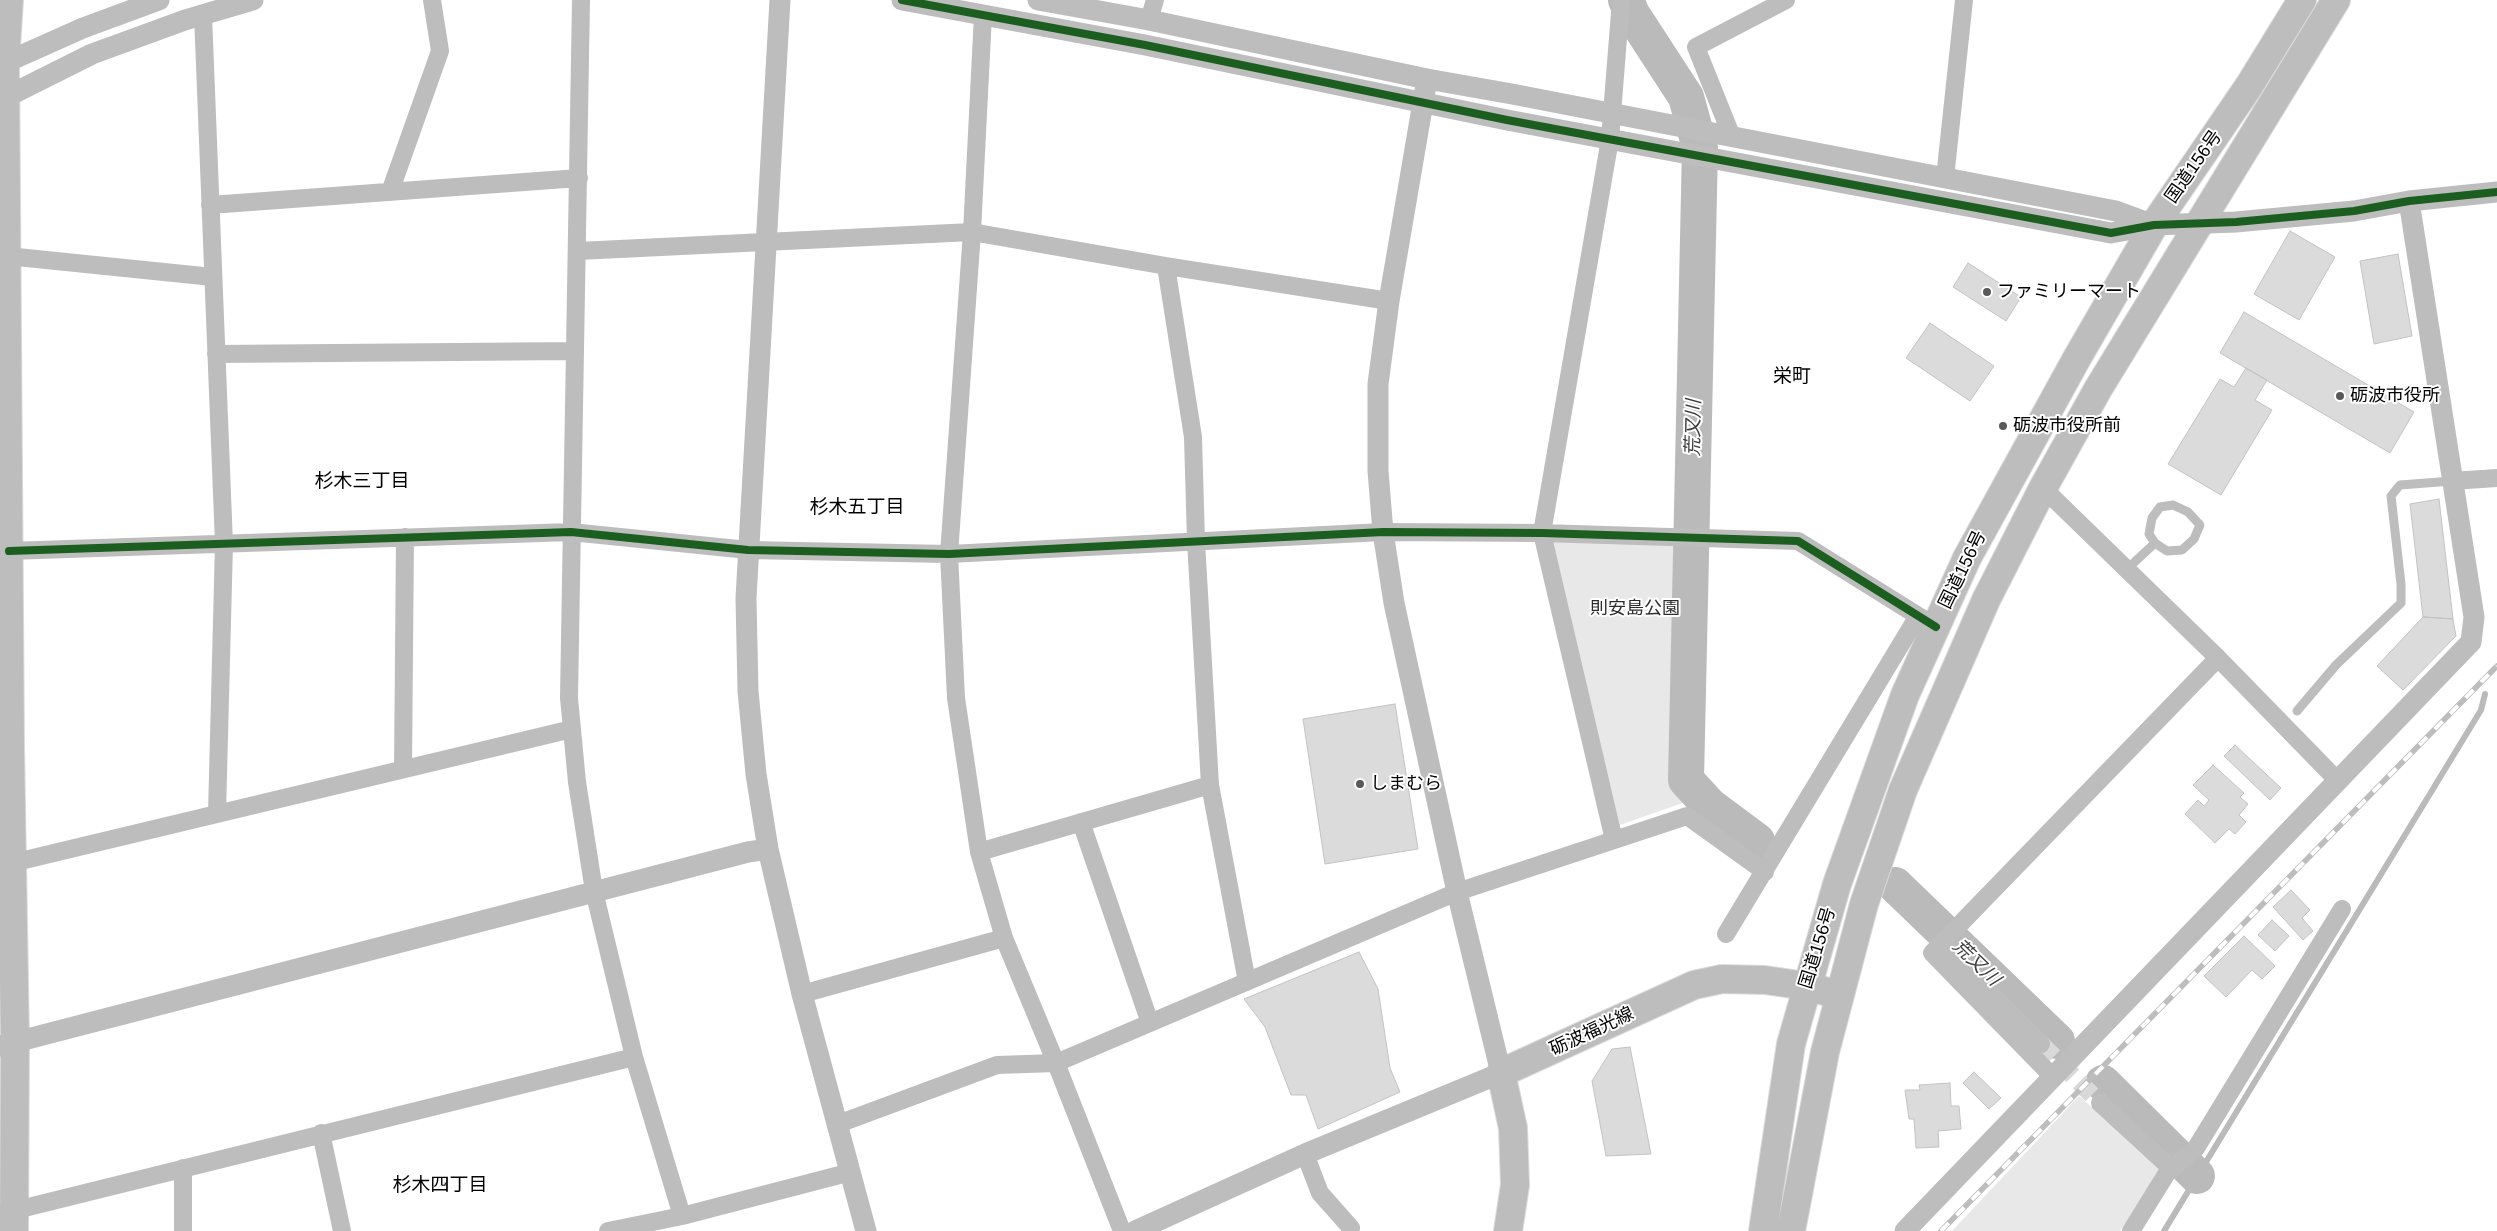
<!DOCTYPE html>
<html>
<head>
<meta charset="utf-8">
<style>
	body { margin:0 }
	canvas { display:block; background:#fff }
</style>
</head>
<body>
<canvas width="2497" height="1231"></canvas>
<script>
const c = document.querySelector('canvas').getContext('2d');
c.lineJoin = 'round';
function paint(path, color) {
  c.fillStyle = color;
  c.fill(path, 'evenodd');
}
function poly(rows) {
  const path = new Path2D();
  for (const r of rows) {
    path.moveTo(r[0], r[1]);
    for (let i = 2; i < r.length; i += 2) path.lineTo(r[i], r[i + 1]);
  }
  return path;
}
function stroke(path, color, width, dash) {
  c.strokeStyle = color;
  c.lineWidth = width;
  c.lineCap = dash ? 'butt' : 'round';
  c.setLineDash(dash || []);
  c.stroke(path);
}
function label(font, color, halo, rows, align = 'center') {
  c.font = font + ' Helvetica,"Noto Sans JP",sans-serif';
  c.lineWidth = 4;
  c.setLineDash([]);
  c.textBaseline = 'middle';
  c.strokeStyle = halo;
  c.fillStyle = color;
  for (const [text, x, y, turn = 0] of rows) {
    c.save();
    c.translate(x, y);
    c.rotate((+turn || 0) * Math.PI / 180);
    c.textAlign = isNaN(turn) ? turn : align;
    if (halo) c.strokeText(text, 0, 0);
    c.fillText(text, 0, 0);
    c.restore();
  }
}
const green = poly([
	[1550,539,1703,545,1697,766,1708,794,1620,825],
	[2079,1096,2162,1168,2120,1231,1952,1231]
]);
const stream = poly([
	[2164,1231,2481,710,2485,694]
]);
const river = poly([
	[1626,0,1632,14,1686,97,1700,148,1686,780,1710,806,1757,841],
	[1895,885,2057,1041],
	[2103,1083,2197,1176]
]);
const building = poly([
	[2290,231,2335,257,2299,320,2254,294,2290,231],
	[2398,254,2412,336,2374,344,2360,261,2398,254],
	[1968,263,2021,297,2006,321,1953,287,1968,263],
	[2244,312,2414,412,2390,453,2220,353,2244,312],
	[1930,323,1994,366,1970,401,1906,358,1930,323],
	[2246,368,2267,380,2255,400,2272,410,2221,495,2168,464,2220,379,2234,387,2246,368],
	[2439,499,2453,619,2423,617,2410,504,2439,499],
	[2423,617,2453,619,2456,636,2403,690,2377,666,2423,617],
	[1395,704,1418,849,1325,864,1303,719,1395,704],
	[2235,745,2281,788,2270,800,2224,756,2235,745],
	[2213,765,2244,793,2240,797,2248,804,2239,815,2246,822,2235,834,2229,829,2215,843,2185,814,2198,800,2204,806,2209,800,2193,785,2213,765],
	[2291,890,2310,910,2302,918,2313,931,2303,940,2273,907,2291,890],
	[2272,920,2289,936,2275,951,2258,935,2272,920],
	[2244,936,2275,966,2262,979,2252,970,2226,997,2204,976,2244,936],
	[1359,952,1378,989,1390,1068,1400,1092,1318,1129,1306,1095,1291,1095,1265,1027,1244,999,1359,952],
	[1630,1047,1651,1154,1606,1156,1592,1081,1612,1049,1630,1047],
	[1974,1072,2001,1098,1989,1109,1963,1083,1974,1072],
	[1950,1083,1951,1106,1959,1106,1961,1129,1938,1131,1939,1147,1916,1148,1914,1119,1909,1119,1905,1090,1920,1090,1919,1085,1950,1083]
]);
const minorTunnel = poly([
	[2041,1044,2100,1103]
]);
const service = poly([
	[2173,505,2188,512,2200,525,2194,539,2182,550,2167,551,2155,543,2149,534,2152,518,2160,507,2173,505],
	[2127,569,2155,543],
	[2297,711,2336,665,2401,603,2401,584,2391,496,2400,485,2452,481]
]);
const minor = poly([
	[581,0,569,698,577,782,594,891,634,1057,682,1216],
	[203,15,224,544,217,814],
	[983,15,972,232,949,554,956,698,979,852,1004,938,1056,1063,1122,1231],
	[1149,20,1155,0],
	[1732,137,1696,47,1786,0],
	[1945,178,1964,0],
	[390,192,440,51,432,0],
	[210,205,579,178],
	[578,251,972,232,1166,266,1389,301],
	[7,256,213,277],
	[1166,266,1193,437,1196,541,1210,785,1247,982],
	[216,354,575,351],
	[2452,481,2497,478],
	[2043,488,2218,658,2338,781],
	[9,551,571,532,748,550,949,554,1383,532,1542,533,1798,541,1936,627],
	[403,769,405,537],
	[1081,822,1150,1023],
	[1614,840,1542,533,1610,139,1621,0],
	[979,852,1210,785],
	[3,863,12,863,572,729],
	[1726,934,1918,616],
	[1942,943,2041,1044],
	[802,994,1004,938],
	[2053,1077,1932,953,2218,658],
	[2100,1103,2172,1169],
	[838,1124,997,1065,1056,1063,1457,892,1687,816,1765,872],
	[321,1133,342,1231],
	[1305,1154,1320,1193,1351,1228,1350,1231],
	[183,1168,183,1231],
	[0,1214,634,1057],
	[608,1231,682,1216,851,1172],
	[2131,1231,2167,1173,2196,1148,2342,909]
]);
const tertiary = poly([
	[780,0,746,598,748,691,756,774,768,849,802,994,866,1231],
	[902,0,1145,45,1507,120,2111,233,2154,225,2236,222,2354,211,2409,201,2497,192],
	[1038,0,1149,20,1427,79,1512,94,2116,211,2154,225],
	[0,65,83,28,159,0],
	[0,100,92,54,185,20,253,0],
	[0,1046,748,852,768,849],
	[1135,1231,1305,1154,1501,1073,1457,892,1394,603,1383,532,1378,471,1378,384,1389,301,1427,79],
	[1905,1231,2471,642,2474,617,2409,201]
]);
const primary = poly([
	[9,0,5,62,10,747,15,1041,14,1231],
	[1508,1231,1515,1185,1513,1128,1501,1073,1694,985,1722,979,1765,980,1806,986,1839,995]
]);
const trunk = poly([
	[1763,1231,1791,1044,1837,884,1905,695,1967,558,2077,358,2154,225,2249,86,2302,0],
	[1791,1231,1825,1052,1864,904,1903,790,1986,600,2043,488,2098,389,2336,0]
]);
const rail = poly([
	[1941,1231,2497,666]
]);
const cycleway = poly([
	[902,0,1145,45,1507,120,2111,233,2154,225,2236,222,2354,211,2409,201,2497,192],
	[9,551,571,532,748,550,949,554,1383,532,1542,533,1798,541,1936,627]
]);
const markers = [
	[1987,292,5,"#595959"],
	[2340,396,5,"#595959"],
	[2003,426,5,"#595959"],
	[1360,784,5,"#595959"]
];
const streetNames = [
	["国道156号",2194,167,-55],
	["国道156号",1963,570,-64],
	["国道156号",1818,948,-73],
	["砺波福光線",1592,1032,-25]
];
const poiNames = [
	["ファミリーマート",1997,292],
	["砺波市役所",2350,396],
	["砺波市役所前",2013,426],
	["しまむら",1370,784]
];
const parkNames = [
	["則安島公園",1635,609]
];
const neighbourhoodNames = [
	["栄町",1792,377],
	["杉木三丁目",362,482],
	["杉木五丁目",857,508],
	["杉木四丁目",440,1186]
];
const waterNames = [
	["荒又川",1694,428,-89],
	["荒又川",1976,963,44]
];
paint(green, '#e8e8e8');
stroke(stream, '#bababa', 6);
stroke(river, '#bababa', 36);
paint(building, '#dbdbdb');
stroke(building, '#c3c3c3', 1);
stroke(minorTunnel, '#d9d9d9', 18, [18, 9]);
stroke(primary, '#dbdbdb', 30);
stroke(trunk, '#dbdbdb', 30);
stroke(service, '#bdbdbd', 9);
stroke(minor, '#bdbdbd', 18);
stroke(tertiary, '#bdbdbd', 21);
stroke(primary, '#bdbdbd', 28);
stroke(trunk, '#bdbdbd', 28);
stroke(rail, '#bdbdbd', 5.5);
stroke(rail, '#fff', 4, [11]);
stroke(cycleway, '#1b5e20', 8);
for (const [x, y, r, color] of markers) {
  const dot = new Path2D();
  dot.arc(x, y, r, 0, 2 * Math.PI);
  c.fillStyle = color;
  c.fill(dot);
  stroke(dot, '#fff', 2);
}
label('18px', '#000', '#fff', streetNames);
label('18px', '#000', '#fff', poiNames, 'left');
label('18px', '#2c2c2c', '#fff', parkNames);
label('19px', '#000', '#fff', neighbourhoodNames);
label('italic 19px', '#3d3d3d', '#fff', waterNames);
</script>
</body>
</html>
